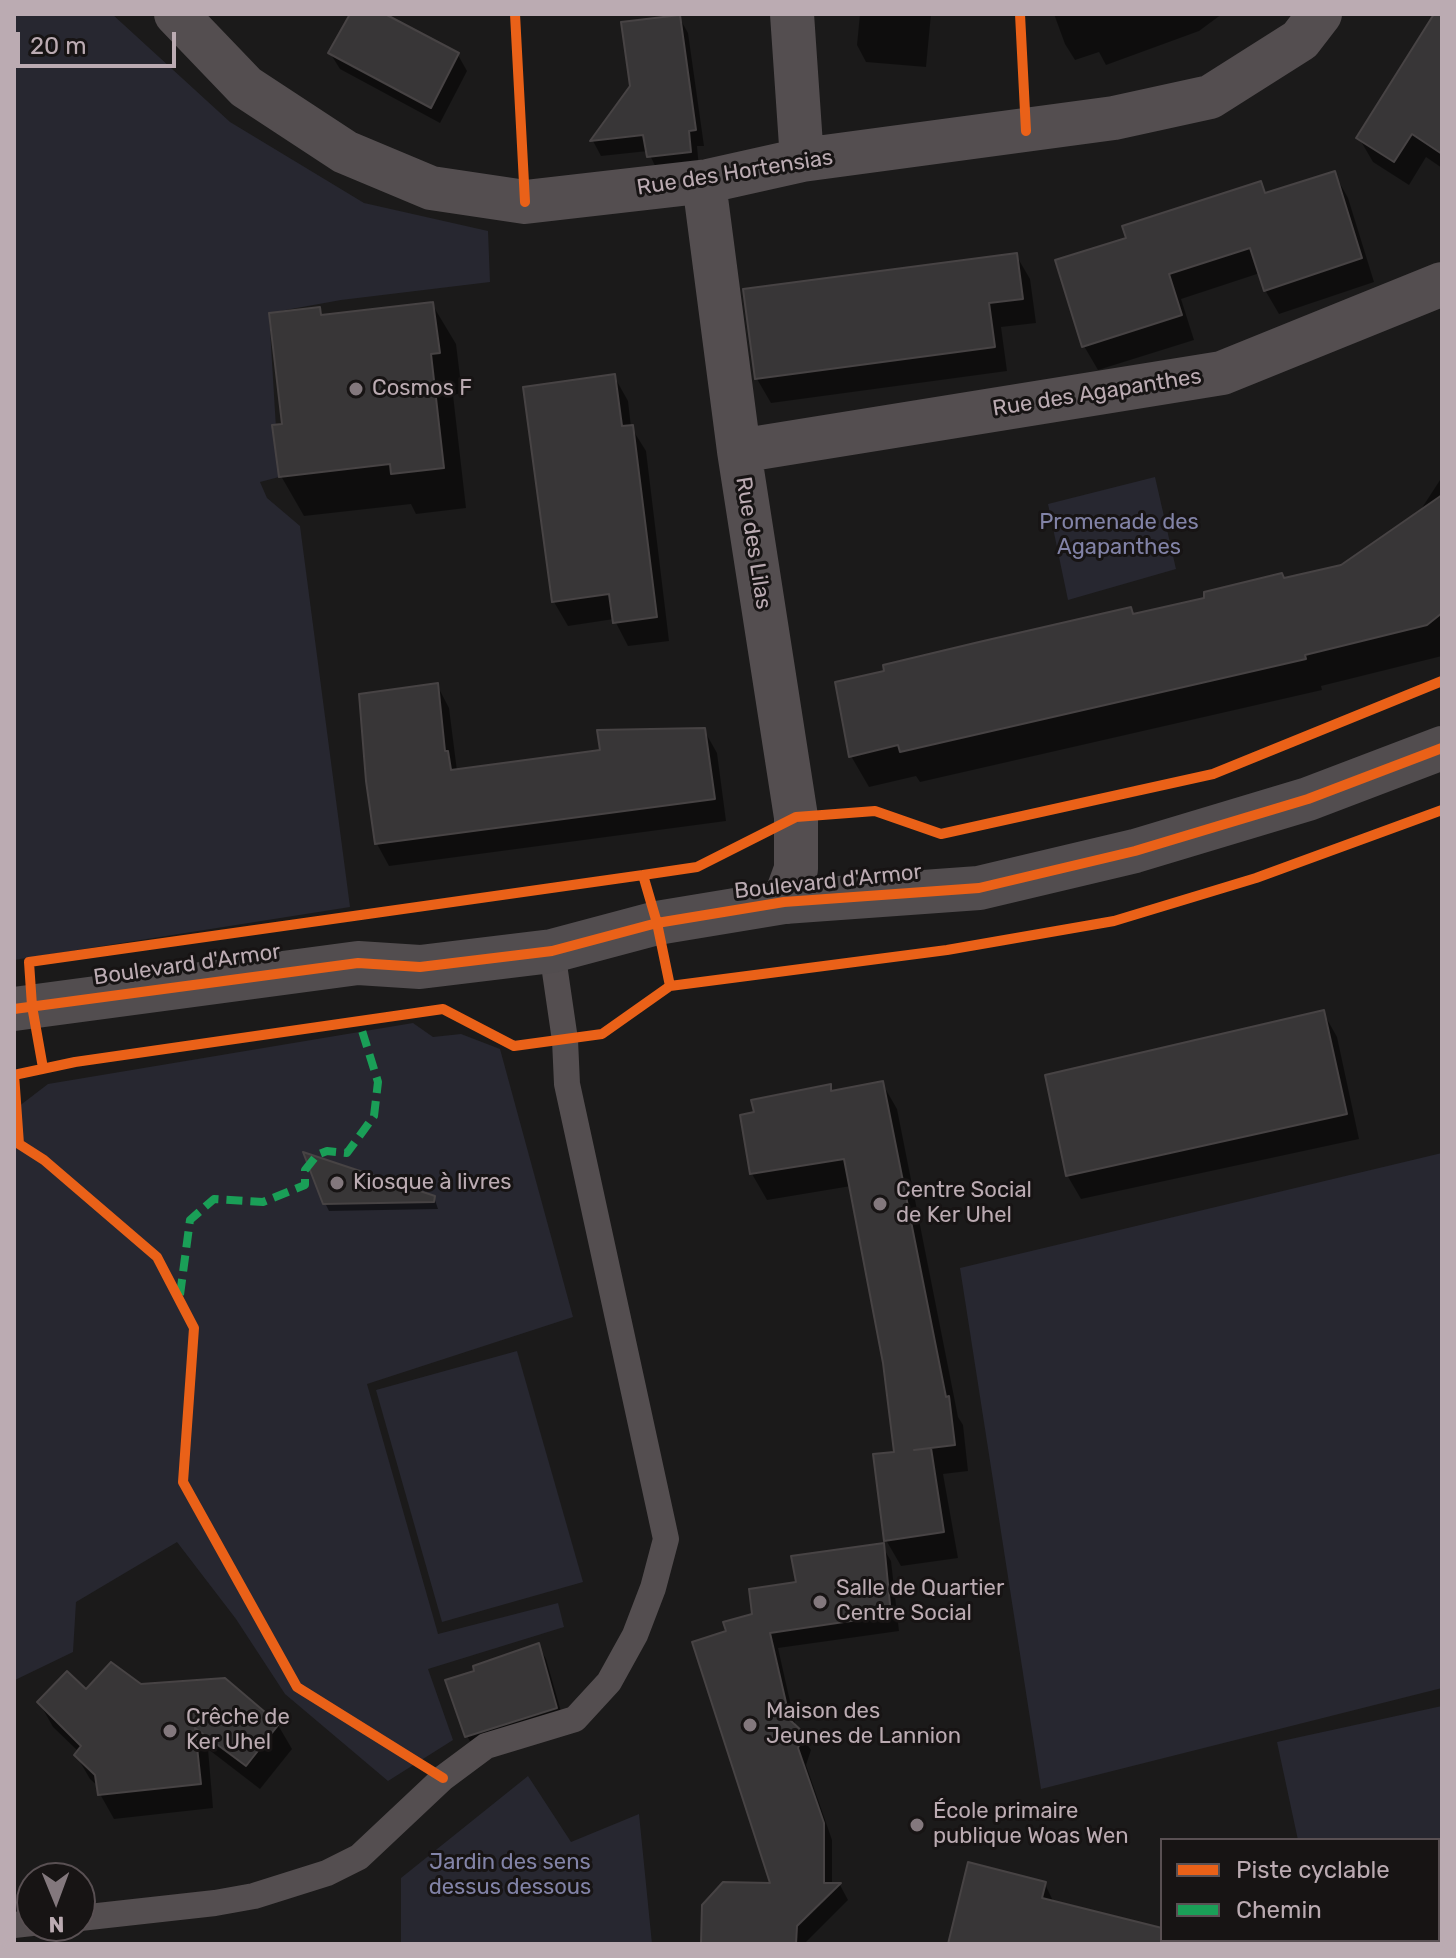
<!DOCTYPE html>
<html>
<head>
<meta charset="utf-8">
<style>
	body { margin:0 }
	#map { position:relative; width:1456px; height:1958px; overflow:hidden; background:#1b1a1a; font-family:Rubik,sans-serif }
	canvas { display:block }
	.frame { position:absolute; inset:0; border:16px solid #bbabb2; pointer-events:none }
	.legend { position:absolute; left:1160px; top:1838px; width:280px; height:104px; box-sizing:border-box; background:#171414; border:2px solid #595053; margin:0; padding:10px 14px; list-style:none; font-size:24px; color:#bbabb2 }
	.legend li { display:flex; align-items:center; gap:16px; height:40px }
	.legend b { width:40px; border:2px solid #595053 }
	.north { position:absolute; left:16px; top:1862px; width:80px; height:80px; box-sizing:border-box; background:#171414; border:2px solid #595053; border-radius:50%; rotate:179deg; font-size:22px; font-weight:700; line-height:32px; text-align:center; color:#bbabb2 }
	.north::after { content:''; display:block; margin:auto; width:28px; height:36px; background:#83787d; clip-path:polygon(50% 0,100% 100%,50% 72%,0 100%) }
	.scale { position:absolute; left:16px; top:32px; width:160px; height:36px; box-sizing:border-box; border:4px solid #bbabb2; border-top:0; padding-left:10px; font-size:24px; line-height:28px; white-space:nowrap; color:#bbabb2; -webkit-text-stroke:6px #171414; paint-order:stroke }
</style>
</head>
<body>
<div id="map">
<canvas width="1456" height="1958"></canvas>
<div class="frame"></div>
<ul class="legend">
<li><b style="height:10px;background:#ea6118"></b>Piste cyclable</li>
<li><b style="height:10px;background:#1a9f57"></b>Chemin</li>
</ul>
<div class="north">N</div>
<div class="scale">20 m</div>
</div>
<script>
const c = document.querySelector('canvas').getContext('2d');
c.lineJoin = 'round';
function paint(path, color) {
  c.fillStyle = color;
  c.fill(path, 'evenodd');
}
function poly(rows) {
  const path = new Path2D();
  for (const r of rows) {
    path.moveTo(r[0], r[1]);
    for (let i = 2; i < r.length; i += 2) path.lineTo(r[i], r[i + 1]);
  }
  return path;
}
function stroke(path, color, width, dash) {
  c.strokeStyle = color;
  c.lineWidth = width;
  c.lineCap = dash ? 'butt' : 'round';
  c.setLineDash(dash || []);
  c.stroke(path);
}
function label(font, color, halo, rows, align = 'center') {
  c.font = font + ' Rubik,sans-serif';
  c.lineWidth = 6;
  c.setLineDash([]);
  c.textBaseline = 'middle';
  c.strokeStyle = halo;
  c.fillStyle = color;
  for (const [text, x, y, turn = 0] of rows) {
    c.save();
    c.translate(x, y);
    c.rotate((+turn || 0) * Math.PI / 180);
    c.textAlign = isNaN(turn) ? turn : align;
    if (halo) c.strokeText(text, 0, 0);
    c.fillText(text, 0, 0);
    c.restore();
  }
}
const green = poly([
	[14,14,112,14,230,122,364,203,488,231,490,282,341,300,269,313,279,477,260,482,267,498,300,526,350,907,14,960],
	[1155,477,1176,569,1068,600,1048,504],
	[413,1023,433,1037,461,1034,500,1049,573,1317,367,1384,438,1634,558,1603,564,1627,428,1669,453,1740,388,1781,285,1694,236,1619,177,1542,76,1602,73,1652,15,1680,14,1110,48,1084],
	[1442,1153,1442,1688,1041,1789,960,1268],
	[517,1351,583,1582,442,1622,376,1390],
	[1442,1706,1442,1845,1438,1846,1438,1840,1298,1840,1277,1742],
	[528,1776,571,1842,639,1814,652,1944,401,1944,401,1878]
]);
const shadow = poly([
	[352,14,381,14,458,55,467,71,440,123,340,69,330,53],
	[860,14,931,14,926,67,866,62,857,45],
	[1054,14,1222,14,1199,31,1106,65,1099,52,1075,60,1065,44],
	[1437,14,1442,14,1442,168,1426,157,1409,185,1373,162,1359,138],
	[679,17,688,33,704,146,697,146,699,168,658,172,648,151,601,156,593,141],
	[1334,173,1348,198,1374,282,1279,314,1265,290,1260,273,1181,299,1194,340,1098,370,1084,346,1129,239,1260,184,1266,194],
	[1016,255,1030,279,1036,323,1001,327,1007,371,771,403,757,379],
	[432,304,456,344,462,393,453,395,466,508,416,514,411,504,304,516,281,476,284,425,319,309,324,317],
	[614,376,628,401,631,427,646,451,669,641,628,646,614,619,568,626,554,602],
	[1442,477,1442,656,1321,686,1322,690,920,782,916,776,869,787,851,756,1134,615,1342,567,1418,514],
	[437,685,449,708,457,771,602,751,704,730,717,753,726,821,389,866,377,844],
	[1323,1012,1337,1037,1359,1139,1081,1199,1067,1175],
	[882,1083,897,1109,958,1417,963,1425,968,1471,943,1474,958,1558,901,1566,886,1540,896,1454,885,1362,851,1186,767,1200,752,1174,743,1117,830,1087,833,1092],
	[434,1197,438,1209,329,1211,325,1203],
	[882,1546,891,1561,899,1631,778,1648,796,1728,811,1750,806,1765,832,1840,832,1885,840,1885,848,1900,804,1944,703,1944,773,1885,729,1632,798,1584],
	[538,1645,546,1659,564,1722,475,1750,467,1736,476,1673],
	[140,1686,278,1725,292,1749,260,1789,208,1749,213,1808,114,1819,100,1794,99,1787,90,1779,76,1755,79,1752,53,1727,39,1702,87,1692],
	[1045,1884,1054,1903,1101,1944,950,1944]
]);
const building = poly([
	[350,14,385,14,459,53,431,108,328,53,350,14],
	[1434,14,1442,14,1442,154,1412,134,1394,162,1356,138,1434,14],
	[680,15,696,130,689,131,691,152,647,157,643,135,590,141,630,86,621,22,680,15],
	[1335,171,1362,258,1264,291,1250,248,1169,274,1182,315,1082,347,1055,260,1126,238,1122,226,1261,181,1265,193,1335,171],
	[1017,253,1023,299,989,303,995,347,755,379,743,289,1017,253],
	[433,302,440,353,431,354,444,468,391,474,390,464,279,477,272,425,282,424,269,313,320,307,321,315,433,302],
	[615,374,622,426,633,425,657,617,613,623,609,594,552,602,523,387,615,374],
	[1442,495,1442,613,1427,625,1305,655,1306,659,900,752,898,745,849,757,835,682,884,671,883,665,979,642,1131,607,1133,614,1204,598,1204,592,1282,573,1284,578,1341,565,1442,495],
	[438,683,445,751,448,751,451,770,600,750,597,730,705,728,715,799,375,844,366,781,359,694,438,683],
	[1324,1010,1347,1114,1066,1176,1045,1075,1324,1010],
	[883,1081,946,1397,949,1396,955,1445,914,1450,931,1448,944,1532,884,1541,873,1454,894,1452,883,1363,844,1159,750,1174,740,1115,754,1112,751,1100,831,1084,831,1091,883,1081],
	[303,1152,435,1196,434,1202,323,1204,303,1152],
	[884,1543,891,1615,770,1633,790,1720,804,1733,798,1748,824,1823,824,1883,841,1883,797,1926,796,1944,701,1944,702,1905,723,1882,770,1883,692,1642,726,1631,723,1622,752,1614,749,1589,796,1582,791,1556,884,1543],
	[539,1643,557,1708,465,1737,445,1680,474,1671,473,1666,539,1643],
	[111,1662,141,1684,225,1678,279,1724,246,1766,195,1728,201,1784,98,1795,95,1775,74,1755,81,1746,37,1702,67,1671,86,1689,111,1662],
	[968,1862,1046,1882,1042,1898,1162,1928,1162,1944,948,1944,968,1862]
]);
const service = poly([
	[80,1918,215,1903,254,1896,327,1873,359,1857,443,1778,486,1746,575,1719,609,1682,635,1635,653,1588,666,1539,567,1084,565,1040,552,951],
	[14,1925,32,1923]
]);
const minor = poly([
	[176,14,246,87,345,152,431,188,525,202,708,181,802,160,1114,118,1210,97,1300,40,1320,14],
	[792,14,802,160],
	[708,181,706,198,739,451,796,817,796,869,784,902],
	[739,451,1222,373,1442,284]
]);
const secondary = poly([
	[14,1009,358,963,420,967,552,951,657,923,784,902,979,888,1135,851,1308,799,1442,748]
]);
const quiet = poly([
	[180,1295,190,1220,214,1199,263,1202,305,1185,305,1170,317,1155,327,1151,347,1153,374,1116,378,1082,359,1021]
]);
const cycleway = poly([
	[515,14,525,202],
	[1020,14,1026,131],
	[670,986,947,950,1114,921,1256,878,1442,810],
	[14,1009,358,963,420,967,552,951,657,923,784,902,979,888,1135,851,1308,799,1442,748],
	[43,1068,32,1006,29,962,643,875],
	[14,1074,19,1144,44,1160,157,1257,194,1328,183,1482,297,1687,443,1778],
	[14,1075,75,1062,443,1009,514,1046,602,1034,670,986,657,923,643,875,697,867,796,817,875,811,941,834,1213,774,1442,681]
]);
const markers = [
	[356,389,8,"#83787d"],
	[337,1183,8,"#83787d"],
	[880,1204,8,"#83787d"],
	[820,1602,8,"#83787d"],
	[750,1725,8,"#83787d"],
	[170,1731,8,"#83787d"],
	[917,1825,8,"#83787d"]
];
const streetNames = [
	["Rue des Hortensias",735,173,-9],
	["Rue des Agapanthes",1097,393,-9],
	["Rue des Lilas",753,543,81],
	["Boulevard d'Armor",828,882,-6],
	["Boulevard d'Armor",187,965,-8]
];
const poiNames = [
	["Cosmos F",372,389],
	["Kiosque à livres",353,1183],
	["Centre Social",896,1191],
	["de Ker Uhel",896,1216],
	["Salle de Quartier",836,1589],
	["Centre Social",836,1614],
	["Maison des",766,1712],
	["Jeunes de Lannion",766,1737],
	["Crêche de",186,1718],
	["Ker Uhel",186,1743],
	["École primaire",933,1812],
	["publique Woas Wen",933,1837]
];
const parkNames = [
	["Promenade des",1119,523],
	["Agapanthes",1119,548],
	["Jardin des sens",510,1863],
	["dessus dessous",510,1888]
];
paint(green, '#272730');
paint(shadow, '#0007');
paint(building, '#383637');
stroke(building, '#474344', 2);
stroke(service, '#544e50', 26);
stroke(minor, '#544e50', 44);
stroke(secondary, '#524d4f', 44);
stroke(quiet, '#1a9f57', 8, [16, 8]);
stroke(cycleway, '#ea6118', 10);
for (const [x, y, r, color] of markers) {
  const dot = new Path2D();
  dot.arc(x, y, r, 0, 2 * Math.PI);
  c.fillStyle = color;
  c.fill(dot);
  stroke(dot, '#171414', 3);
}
label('22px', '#bbabb2', '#171414', streetNames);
label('22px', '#bbabb2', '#171414', poiNames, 'left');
label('22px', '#8283a7', '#171414', parkNames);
</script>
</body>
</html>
